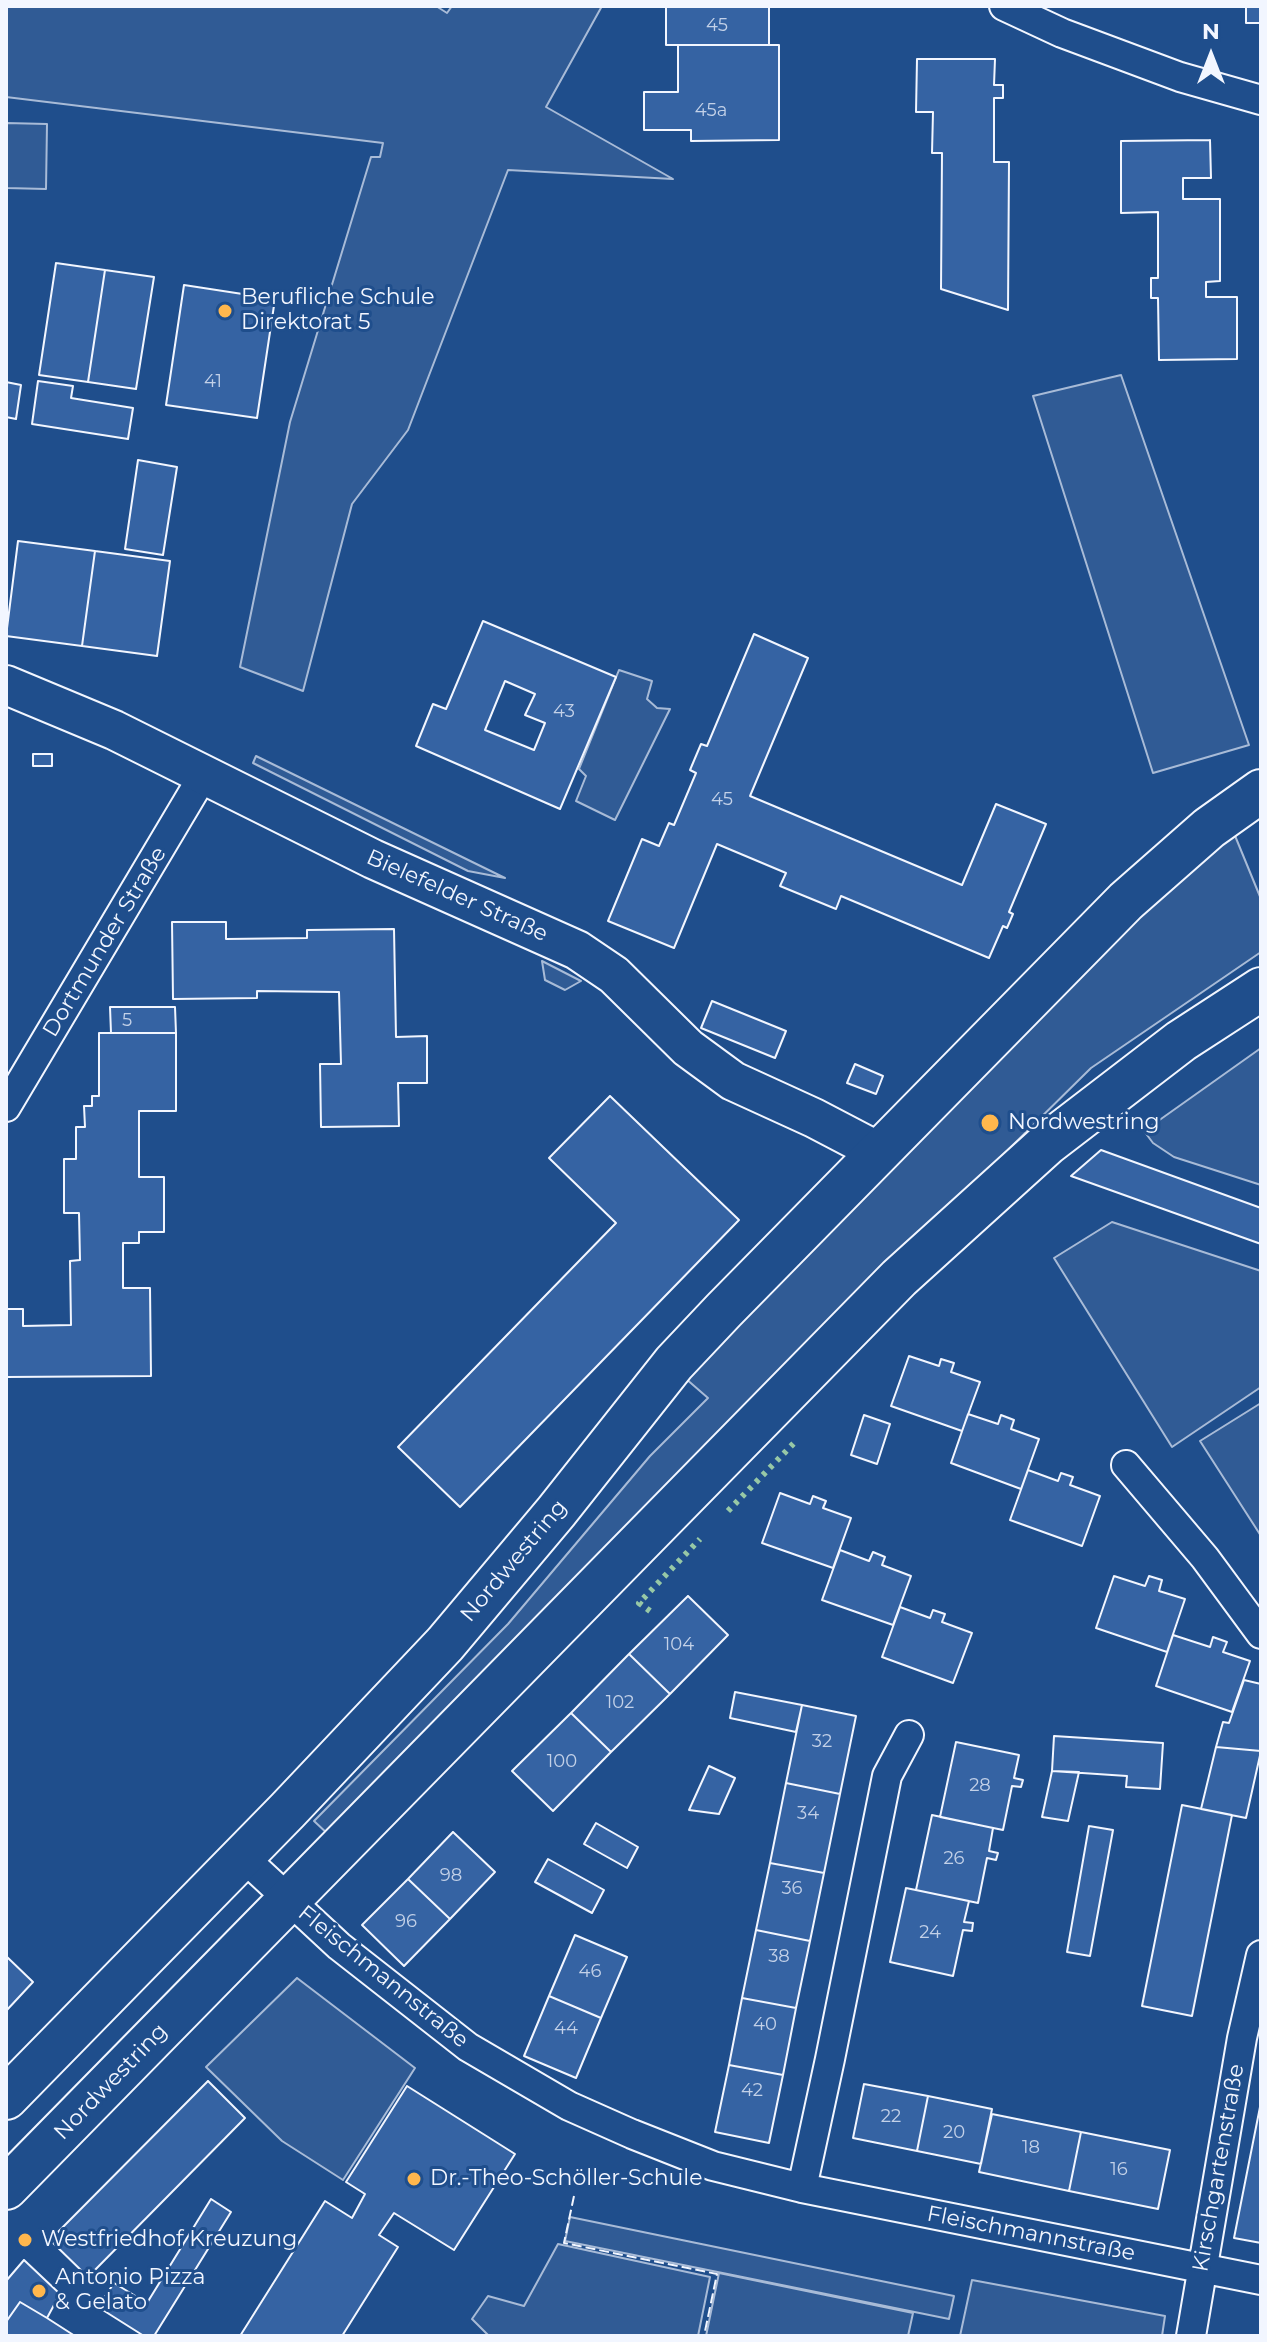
<!DOCTYPE html>
<html>
<head>
<meta charset="utf-8">
<style>
	body { margin:0 }
	#map { position:relative; width:1267px; height:2342px; overflow:hidden; background:#1f4e8c; font-family:Montserrat,sans-serif }
	canvas { display:block }
	.frame { position:absolute; inset:0; border:8px solid #f2f6ff; pointer-events:none }
	.north { position:absolute; left:1171px; top:16px; width:80px; height:80px; -webkit-text-stroke:6px #1f4e8c; paint-order:stroke; rotate:0deg; font-size:22px; font-weight:700; line-height:32px; text-align:center; color:#f2f6ff }
	.north::after { content:''; display:block; margin:auto; width:28px; height:36px; background:#f2f6ff; clip-path:polygon(50% 0,100% 100%,50% 72%,0 100%) }
</style>
</head>
<body>
<div id="map">
<canvas width="1267" height="2342"></canvas>
<div class="frame"></div>
<div class="north">N</div>
</div>
<script>
const c = document.querySelector('canvas').getContext('2d');
c.lineJoin = 'round';
function paint(path, color) {
  c.fillStyle = color;
  c.fill(path, 'evenodd');
}
function poly(rows) {
  const path = new Path2D();
  for (const r of rows) {
    path.moveTo(r[0], r[1]);
    for (let i = 2; i < r.length; i += 2) path.lineTo(r[i], r[i + 1]);
  }
  return path;
}
function stroke(path, color, width, dash) {
  c.strokeStyle = color;
  c.lineWidth = width;
  c.lineCap = dash ? 'butt' : 'round';
  c.setLineDash(dash || []);
  c.stroke(path);
}
function label(font, color, halo, rows, align = 'center') {
  c.font = font + ' Montserrat,sans-serif';
  c.lineWidth = 6;
  c.setLineDash([]);
  c.textBaseline = 'middle';
  c.strokeStyle = halo;
  c.fillStyle = color;
  for (const [text, x, y, turn = 0] of rows) {
    c.save();
    c.translate(x, y);
    c.rotate((+turn || 0) * Math.PI / 180);
    c.textAlign = isNaN(turn) ? turn : align;
    if (halo) c.strokeText(text, 0, 0);
    c.fillText(text, 0, 0);
    c.restore();
  }
}
const built = poly([
	[6,6,436,6,447,13,452,6,602,6,546,107,673,179,508,170,408,430,352,504,303,691,240,667,290,422,371,157,380,157,383,143,6,97,6,6],
	[6,123,47,124,46,189,6,188,6,123],
	[1121,375,1249,745,1153,773,1033,396,1121,375],
	[619,670,652,681,647,699,657,708,670,709,615,820,576,801,586,776,579,769,619,670],
	[256,756,505,878,468,871,253,763,256,756],
	[1231,826,1261,899,1261,952,1091,1068,876,1280,330,1836,314,1821,508,1624,650,1456,708,1398,685,1378,747,1306,1231,826],
	[542,961,581,981,565,990,545,980,542,961],
	[1261,1048,1261,1185,1174,1157,1153,1143,1144,1131,1261,1048],
	[1112,1222,1261,1271,1261,1387,1172,1447,1054,1258,1112,1222],
	[1261,1403,1261,1536,1200,1441,1261,1403],
	[297,1978,415,2068,343,2180,282,2141,206,2067,297,1978],
	[570,2217,954,2296,949,2319,565,2241,570,2217],
	[558,2244,710,2277,698,2336,489,2336,472,2319,488,2296,524,2306,558,2244],
	[719,2273,913,2313,908,2336,706,2336,719,2273],
	[972,2280,1165,2316,1162,2336,960,2336,972,2280]
]);
const building = poly([
	[666,6,769,6,769,45,666,45,666,6],
	[1246,6,1261,6,1261,23,1246,23,1246,6],
	[678,45,779,45,779,140,691,141,691,130,644,130,644,92,678,92,678,45],
	[917,59,995,59,994,85,1003,85,1003,98,994,98,994,162,1009,162,1008,310,941,289,942,153,932,153,933,112,916,112,917,59],
	[1210,140,1211,178,1183,178,1183,199,1220,199,1220,281,1206,282,1206,297,1237,297,1237,359,1159,360,1158,298,1151,298,1151,278,1158,278,1158,212,1121,213,1121,141,1210,140],
	[56,263,105,270,88,382,39,375,56,263],
	[105,270,154,277,136,389,88,382,105,270],
	[184,285,275,299,257,418,166,405,184,285],
	[38,381,73,386,71,398,133,408,128,439,32,424,38,381],
	[6,382,21,385,16,419,6,417,6,382],
	[138,460,177,467,163,555,125,549,138,460],
	[18,541,95,551,82,646,6,636,18,541],
	[95,551,170,561,157,656,82,646,95,551],
	[483,621,616,677,560,809,416,746,433,704,446,709,483,621],
	[505,681,535,694,525,715,545,723,534,750,485,730,505,681],
	[754,634,808,658,750,796,962,885,996,804,1046,824,1009,912,1013,914,1007,928,1003,926,989,958,841,896,836,909,780,886,786,873,717,844,674,948,608,921,642,839,659,846,669,823,674,825,696,773,690,770,701,744,707,746,754,634],
	[33,754,52,754,52,766,33,766,33,754],
	[172,922,226,922,226,939,307,938,307,930,394,929,396,1037,427,1036,427,1083,398,1083,399,1126,321,1127,320,1064,341,1064,339,992,257,991,257,998,173,999,172,922],
	[712,1001,786,1031,775,1058,701,1028,712,1001],
	[110,1007,175,1007,176,1033,111,1033,110,1007],
	[99,1033,176,1033,176,1111,139,1111,139,1177,164,1177,164,1232,139,1232,139,1243,123,1243,123,1288,150,1288,151,1376,6,1377,6,1309,23,1309,23,1326,71,1325,70,1261,80,1260,79,1213,64,1213,64,1159,76,1159,76,1127,85,1127,84,1106,92,1106,92,1096,99,1096,99,1033],
	[855,1064,883,1076,876,1094,847,1083,855,1064],
	[610,1096,739,1220,460,1507,398,1447,616,1223,549,1158,610,1096],
	[1101,1150,1261,1208,1261,1244,1071,1176,1101,1150],
	[909,1356,939,1366,941,1359,954,1363,951,1372,980,1382,962,1431,891,1406,909,1356],
	[968,1414,998,1424,1001,1415,1014,1420,1011,1429,1039,1439,1021,1489,951,1463,968,1414],
	[864,1415,890,1424,877,1464,851,1455,864,1415],
	[1028,1470,1058,1481,1061,1473,1073,1477,1070,1485,1100,1496,1082,1546,1010,1520,1028,1470],
	[780,1493,810,1504,813,1496,826,1501,823,1508,851,1518,833,1568,762,1543,780,1493],
	[840,1550,869,1561,873,1552,885,1557,882,1565,911,1576,893,1625,822,1600,840,1550],
	[1114,1576,1145,1586,1149,1576,1162,1580,1159,1591,1185,1599,1167,1652,1096,1628,1114,1576],
	[688,1596,728,1635,670,1694,629,1654,688,1596],
	[900,1607,930,1618,933,1610,945,1614,942,1622,972,1633,953,1683,882,1657,900,1607],
	[1173,1635,1210,1647,1213,1637,1227,1642,1223,1652,1250,1661,1232,1712,1156,1686,1173,1635],
	[629,1654,670,1694,611,1752,571,1713,629,1654],
	[1244,1680,1261,1684,1261,1751,1216,1747,1223,1722,1229,1723,1244,1680],
	[735,1692,802,1705,796,1732,730,1718,735,1692],
	[802,1705,856,1716,840,1794,786,1783,802,1705],
	[571,1713,611,1752,553,1811,512,1771,571,1713],
	[1054,1736,1163,1743,1160,1789,1126,1787,1127,1776,1052,1771,1054,1736],
	[956,1742,1019,1755,1014,1778,1023,1780,1021,1787,1012,1786,1003,1830,940,1817,956,1742],
	[1216,1747,1261,1751,1246,1818,1201,1809,1216,1747],
	[709,1766,735,1778,719,1814,689,1810,709,1766],
	[1052,1771,1079,1772,1068,1821,1042,1817,1052,1771],
	[786,1783,840,1794,824,1873,770,1863,786,1783],
	[1182,1805,1232,1815,1192,2016,1142,2006,1182,1805],
	[932,1815,993,1828,989,1851,998,1853,996,1860,987,1858,978,1903,916,1890,932,1815],
	[596,1823,638,1847,627,1868,584,1844,596,1823],
	[1089,1826,1113,1830,1090,1956,1067,1952,1089,1826],
	[453,1832,495,1872,450,1919,408,1879,453,1832],
	[548,1859,604,1890,592,1913,535,1882,548,1859],
	[770,1863,824,1873,810,1941,756,1930,770,1863],
	[408,1879,450,1919,404,1966,362,1925,408,1879],
	[906,1888,969,1901,964,1922,973,1923,972,1931,963,1930,953,1976,890,1962,906,1888],
	[756,1930,810,1941,796,2008,742,1998,756,1930],
	[575,1935,627,1957,601,2018,549,1996,575,1935],
	[6,1956,33,1982,6,2011,6,1956],
	[549,1996,601,2018,576,2078,524,2056,549,1996],
	[742,1998,796,2008,783,2075,729,2065,742,1998],
	[729,2065,783,2075,769,2143,715,2132,729,2065],
	[208,2081,245,2118,88,2277,50,2240,208,2081],
	[864,2084,928,2096,917,2151,853,2138,864,2084],
	[407,2086,515,2154,454,2250,394,2213,379,2235,398,2247,342,2336,240,2336,325,2201,352,2218,365,2194,346,2182,407,2086],
	[928,2096,992,2109,981,2164,917,2151,928,2096],
	[1261,2102,1261,2243,1234,2238,1261,2102],
	[992,2114,1081,2132,1069,2191,979,2172,992,2114],
	[1081,2132,1170,2150,1158,2209,1069,2191,1081,2132],
	[211,2199,231,2212,154,2336,144,2336,98,2307,114,2283,147,2303,211,2199],
	[24,2260,60,2294,47,2318,20,2302,8,2319,6,2317,6,2281,24,2260],
	[20,2302,47,2318,75,2336,6,2336,6,2322,20,2302]
]);
const street = poly([
	[1004,6,1062,33,1180,77,1261,100],
	[6,1107,203,776],
	[1126,1465,1205,1558,1261,1634],
	[242,1856,339,1946,468,2047,569,2106,632,2134,713,2166,802,2188,1261,2280],
	[802,2188,830,2059,887,1776,909,1735],
	[1191,2336,1242,2038,1261,1955]
]);
const secondary = poly([
	[6,685,114,730,373,859,577,950,614,975,688,1048,733,1081,814,1118,879,1152]
]);
const primary = poly([
	[6,2098,287,1811,445,1644,556,1512,674,1363,724,1310,1126,901,1209,828,1261,791],
	[6,2188,899,1278,1048,1143,1181,1041,1261,989]
]);
const hedge = poly([
	[728,1511,794,1443],
	[650,1611,639,1603,700,1539]
]);
const fence = poly([
	[574,2196,564,2243,717,2274,704,2336]
]);
const markers = [
	[225,311,8,"#ffb74d"],
	[990,1123,10,"#ffb74d"],
	[414,2179,8,"#ffb74d"],
	[25,2240,8,"#ffb74d"],
	[39,2291,8,"#ffb74d"]
];
const numberNames = [
	["45",717,26],
	["45a",711,111],
	["41",213,382],
	["43",564,712],
	["45",722,800],
	["5",127,1021],
	["104",679,1645],
	["102",620,1703],
	["32",822,1742],
	["100",562,1762],
	["28",980,1786],
	["34",808,1814],
	["26",954,1859],
	["98",451,1876],
	["36",792,1889],
	["96",406,1922],
	["24",930,1933],
	["38",779,1957],
	["46",590,1972],
	["40",765,2025],
	["44",566,2029],
	["42",752,2091],
	["22",891,2117],
	["20",954,2133],
	["18",1031,2148],
	["16",1119,2170]
];
const poiNames = [
	["Berufliche Schule",241,298],
	["Direktorat 5",241,323],
	["Nordwestring",1008,1123],
	["Dr.-Theo-Schöller-Schule",430,2179],
	["Westfriedhof Kreuzung",41,2240],
	["Antonio Pizza",55,2278],
	["& Gelato",55,2303]
];
const streetNames = [
	["Bielefelder Straße",457,896,24],
	["Dortmunder Straße",105,942,-59],
	["Nordwestring",514,1561,-50],
	["Fleischmannstraße",383,1977,39],
	["Nordwestring",111,2082,-46],
	["Kirschgartenstraße",1219,2168,-80],
	["Fleischmannstraße",1031,2234,11]
];
paint(built, '#305b95');
stroke(built, '#a8bbd7', 2);
paint(building, '#3563a3');
stroke(building, '#f2f6ff', 2);
stroke(street, '#f2f6ff', 32);
stroke(secondary, '#f2f6ff', 42);
stroke(primary, '#f2f6ff', 46);
stroke(street, '#1f4e8c', 28);
stroke(secondary, '#1f4e8c', 38);
stroke(primary, '#1f4e8c', 42);
stroke(hedge, '#97c8a6', 6, [4, 6]);
stroke(fence, '#f2f6ff', 2, [10, 4]);
for (const [x, y, r, color] of markers) {
  const dot = new Path2D();
  dot.arc(x, y, r, 0, 2 * Math.PI);
  c.fillStyle = color;
  c.fill(dot);
  stroke(dot, '#1f4e8c', 3);
}
label('18px', '#c3d1e8', null, numberNames);
label('22px', '#f2f6ff', '#1f4e8c', poiNames, 'left');
label('22px', '#f2f6ff', '#1f4e8c', streetNames);
</script>
</body>
</html>
